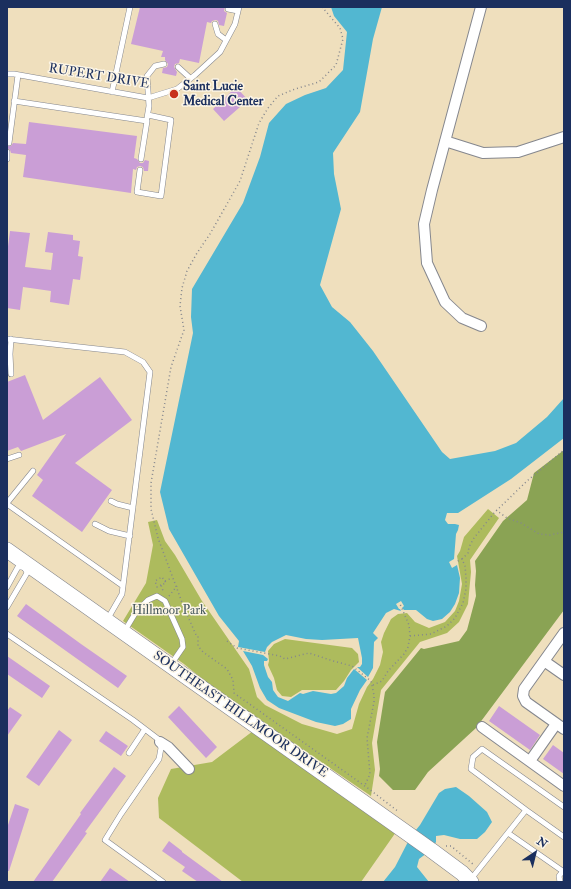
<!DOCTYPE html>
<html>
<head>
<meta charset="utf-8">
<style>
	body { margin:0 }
	#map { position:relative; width:571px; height:889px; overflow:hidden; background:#efdfbd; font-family:"IM FELL Double Pica",serif }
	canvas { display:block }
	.frame { position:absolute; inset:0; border:8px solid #1b2f5e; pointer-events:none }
	.north { position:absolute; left:515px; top:833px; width:40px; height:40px; -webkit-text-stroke:3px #fcf5e5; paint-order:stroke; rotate:35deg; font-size:11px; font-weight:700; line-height:16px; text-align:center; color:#1b2f5e }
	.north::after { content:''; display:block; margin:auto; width:14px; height:18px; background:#1b2f5e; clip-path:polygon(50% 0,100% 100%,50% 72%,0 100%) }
</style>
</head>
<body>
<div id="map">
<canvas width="571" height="889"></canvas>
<div class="frame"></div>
<div class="north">N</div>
</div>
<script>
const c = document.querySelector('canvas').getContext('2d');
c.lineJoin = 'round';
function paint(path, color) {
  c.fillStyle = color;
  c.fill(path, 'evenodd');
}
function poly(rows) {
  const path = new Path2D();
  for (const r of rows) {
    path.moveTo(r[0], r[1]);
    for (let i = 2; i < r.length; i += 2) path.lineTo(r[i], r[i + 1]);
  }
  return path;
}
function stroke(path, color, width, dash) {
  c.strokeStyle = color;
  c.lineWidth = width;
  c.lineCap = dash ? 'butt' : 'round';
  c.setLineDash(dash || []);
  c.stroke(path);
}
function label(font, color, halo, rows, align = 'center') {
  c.font = font + ' "IM FELL Double Pica",serif';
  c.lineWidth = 3;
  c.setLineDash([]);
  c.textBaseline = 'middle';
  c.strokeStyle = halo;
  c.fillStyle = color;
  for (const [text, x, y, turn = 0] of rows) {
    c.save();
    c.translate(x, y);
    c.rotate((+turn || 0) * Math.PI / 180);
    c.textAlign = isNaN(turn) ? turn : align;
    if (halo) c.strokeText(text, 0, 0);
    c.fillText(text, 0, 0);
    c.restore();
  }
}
const green = poly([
	[488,509,499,518,470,560,471,572,468,604,459,622,447,633,420,642,381,690,372,743,375,770,371,796,217,691,184,664,123,621,146,583,153,545,148,522,157,520,165,541,175,555,202,601,249,669,257,697,265,705,302,724,337,734,352,729,359,704,367,687,373,679,380,665,383,652,381,642,384,633,391,619,398,614,407,613,415,622,429,628,445,622,455,611,459,601,462,584,457,556,460,551,464,537],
	[285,639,352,648,358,654,359,662,351,670,344,681,336,690,302,690,291,697,282,696,277,690,274,678,268,665,269,661,268,651,274,644],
	[253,731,396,832,361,882,243,882,159,818,158,798,171,769,212,762]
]);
const forest = poly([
	[564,450,564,610,476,728,428,772,415,790,393,790,379,776,380,769,377,742,385,692,421,648,424,649,459,641,467,630,476,596,475,585,476,571,475,561,503,521,527,500,534,473]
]);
const water = poly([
	[331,7,382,7,373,39,360,112,333,153,334,174,341,209,320,285,332,307,350,322,373,351,442,452,450,459,495,451,516,443,547,417,564,398,564,438,511,479,458,513,447,513,445,520,448,524,455,524,459,525,458,530,456,534,454,559,449,562,452,568,457,565,460,578,459,593,455,604,450,612,442,619,433,621,427,619,416,610,404,610,402,608,404,606,401,601,396,604,399,609,400,609,401,611,394,609,386,613,373,633,378,638,374,642,373,668,368,677,357,667,360,667,362,664,362,658,358,638,322,640,306,639,286,635,272,642,267,647,265,652,238,647,239,641,219,616,169,529,160,492,193,333,191,317,192,289,243,203,260,157,269,123,286,104,305,95,326,88,343,70,347,32,334,16],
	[243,651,263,655,268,659,267,661,264,661,264,665,268,677,272,682,273,690,278,697,288,701,300,693,303,694,313,691,331,694,336,693,344,686,347,678,354,669,367,680,360,690,351,709,351,719,343,724,335,726,316,722,279,708,267,700,260,688,252,666],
	[456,787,469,796,487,812,492,822,485,832,477,839,460,839,444,835,436,836,436,842,431,850,419,859,417,867,429,882,383,882,395,867,411,836,420,825,439,793,445,789]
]);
const building = poly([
	[140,7,225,7,224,11,227,13,224,26,219,25,218,21,216,20,212,21,211,23,207,22,199,63,180,59,179,63,175,64,174,67,177,72,176,76,162,73,163,68,167,67,168,64,165,60,165,57,161,57,163,51,131,44],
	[236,87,248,100,224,121,213,109],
	[29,122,137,136,134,158,137,159,140,163,143,163,145,160,149,161,148,171,144,171,143,167,140,166,137,167,136,170,133,169,131,193,23,177,26,155,11,153,10,150,7,148,7,146,11,146,13,143,26,144],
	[10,231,30,233,25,267,51,270,53,253,45,252,48,232,73,235,73,240,80,241,78,256,83,257,80,280,73,279,69,305,50,302,51,291,23,287,20,310,7,308,7,254],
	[25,375,43,420,100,377,132,420,75,463,112,490,82,532,32,496,43,480,37,475,66,434,21,451,18,447,7,451,7,382],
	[26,604,81,644,127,676,118,688,17,616],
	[7,656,50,686,42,698,7,674],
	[179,706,217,747,206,758,168,717],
	[499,706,540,735,530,750,489,721],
	[10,707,22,715,7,736,7,711],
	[59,730,72,740,39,786,26,777],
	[106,731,128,746,121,756,99,741],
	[553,745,564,753,564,774,543,759],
	[114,767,126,776,85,832,87,833,52,882,33,882,81,814,80,813],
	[15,804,29,809,9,871,7,871,7,828],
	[169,841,182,851,182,852,223,882,198,882,182,871,185,867,162,851],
	[110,868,130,882,100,882]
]);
const path = poly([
	[322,7,340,28,343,39,336,65,319,82,295,89,278,96,268,108,259,123,240,181,210,234,197,253,187,271,182,288,180,306,184,330,171,367,151,483,151,509,158,538,183,605,196,635,198,636,198,646,203,652,227,669,233,680,234,693,369,789,399,812],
	[496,510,507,518,521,523,539,534,550,535,564,532],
	[462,559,468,553,469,547,474,538,494,513,527,481,564,450],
	[165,581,172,578],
	[161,585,157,587,155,581,162,577,166,583,161,585,163,591],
	[169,596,177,586],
	[410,636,431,634,447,626,455,618,463,603,466,589,466,578,465,566,462,559,456,562],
	[227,641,237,648,280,656,285,659,309,653,333,661,352,666,371,681,374,695,374,702,367,738,370,774,365,785],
	[373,685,382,681,388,671,404,654,408,647,410,636,409,625,400,604],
	[446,846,451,846,474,865]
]);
const lane = poly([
	[228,9,238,11],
	[215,24,218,34,226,40],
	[178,67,190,78],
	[7,74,14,74,148,98,177,89,195,75,220,52,235,24,239,7],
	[112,92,130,7],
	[14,101,147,121,141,159],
	[147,118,149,106,147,76,155,66,164,64],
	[9,143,18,75],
	[7,159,7,152],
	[140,170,137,192,161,196,171,120,148,115],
	[7,339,125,352,143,362,150,372,122,594,107,620],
	[11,339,10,354,11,374],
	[7,459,19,455],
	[111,501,117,504,133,508],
	[7,503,33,471],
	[7,504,123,586],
	[95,524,109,531,130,536],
	[7,587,18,567,24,567],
	[7,607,27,573,25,568],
	[124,632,136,612,148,600,157,596,165,601,182,639,183,647,172,663],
	[7,634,133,720,158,739,161,748,159,759,121,814,105,840,163,882],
	[129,753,145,729],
	[526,810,564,837],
	[508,833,564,872],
	[471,879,526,810,471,769,473,757,482,749,564,807],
	[560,882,559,876,563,871]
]);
const street = poly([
	[481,7,432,190,424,224,427,263,445,302,462,318,481,326],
	[445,141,483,153,518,152,564,137],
	[564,633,524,689,523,696,526,702,564,729],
	[544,661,564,675],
	[482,727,564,786],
	[160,742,168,747,189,769],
	[530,761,556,724]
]);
const secondary = poly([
	[7,550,431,850,462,873,471,882]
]);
const markers = [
	[174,94,5,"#c8321e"]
];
const streetNames = [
	["RUPERT DRIVE",99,77,9],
	["SOUTHEAST HILLMOOR DRIVE",240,715,35]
];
const poiNames = [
	["Saint Lucie",183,87],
	["Medical Center",183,102]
];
const parkNames = [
	["Hillmoor Park",169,611]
];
paint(green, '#adbb5d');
paint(forest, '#8aa354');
paint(water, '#52b7d1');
paint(building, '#ca9ed6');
stroke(lane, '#85878e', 6);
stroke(street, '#85878e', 12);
stroke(secondary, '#85878e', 16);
stroke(path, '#85878e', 1.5, [1, 3]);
stroke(lane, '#fff', 5);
stroke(street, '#fff', 10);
stroke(secondary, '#fff', 15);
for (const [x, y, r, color] of markers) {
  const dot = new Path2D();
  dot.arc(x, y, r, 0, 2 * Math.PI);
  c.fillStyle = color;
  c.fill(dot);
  stroke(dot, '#fcf5e5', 1.5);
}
label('13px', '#1b2f5e', '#fcf5e5', streetNames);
label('bold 13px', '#1b2f5e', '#fcf5e5', poiNames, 'left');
label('13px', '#47595e', '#fcf5e5', parkNames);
</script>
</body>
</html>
